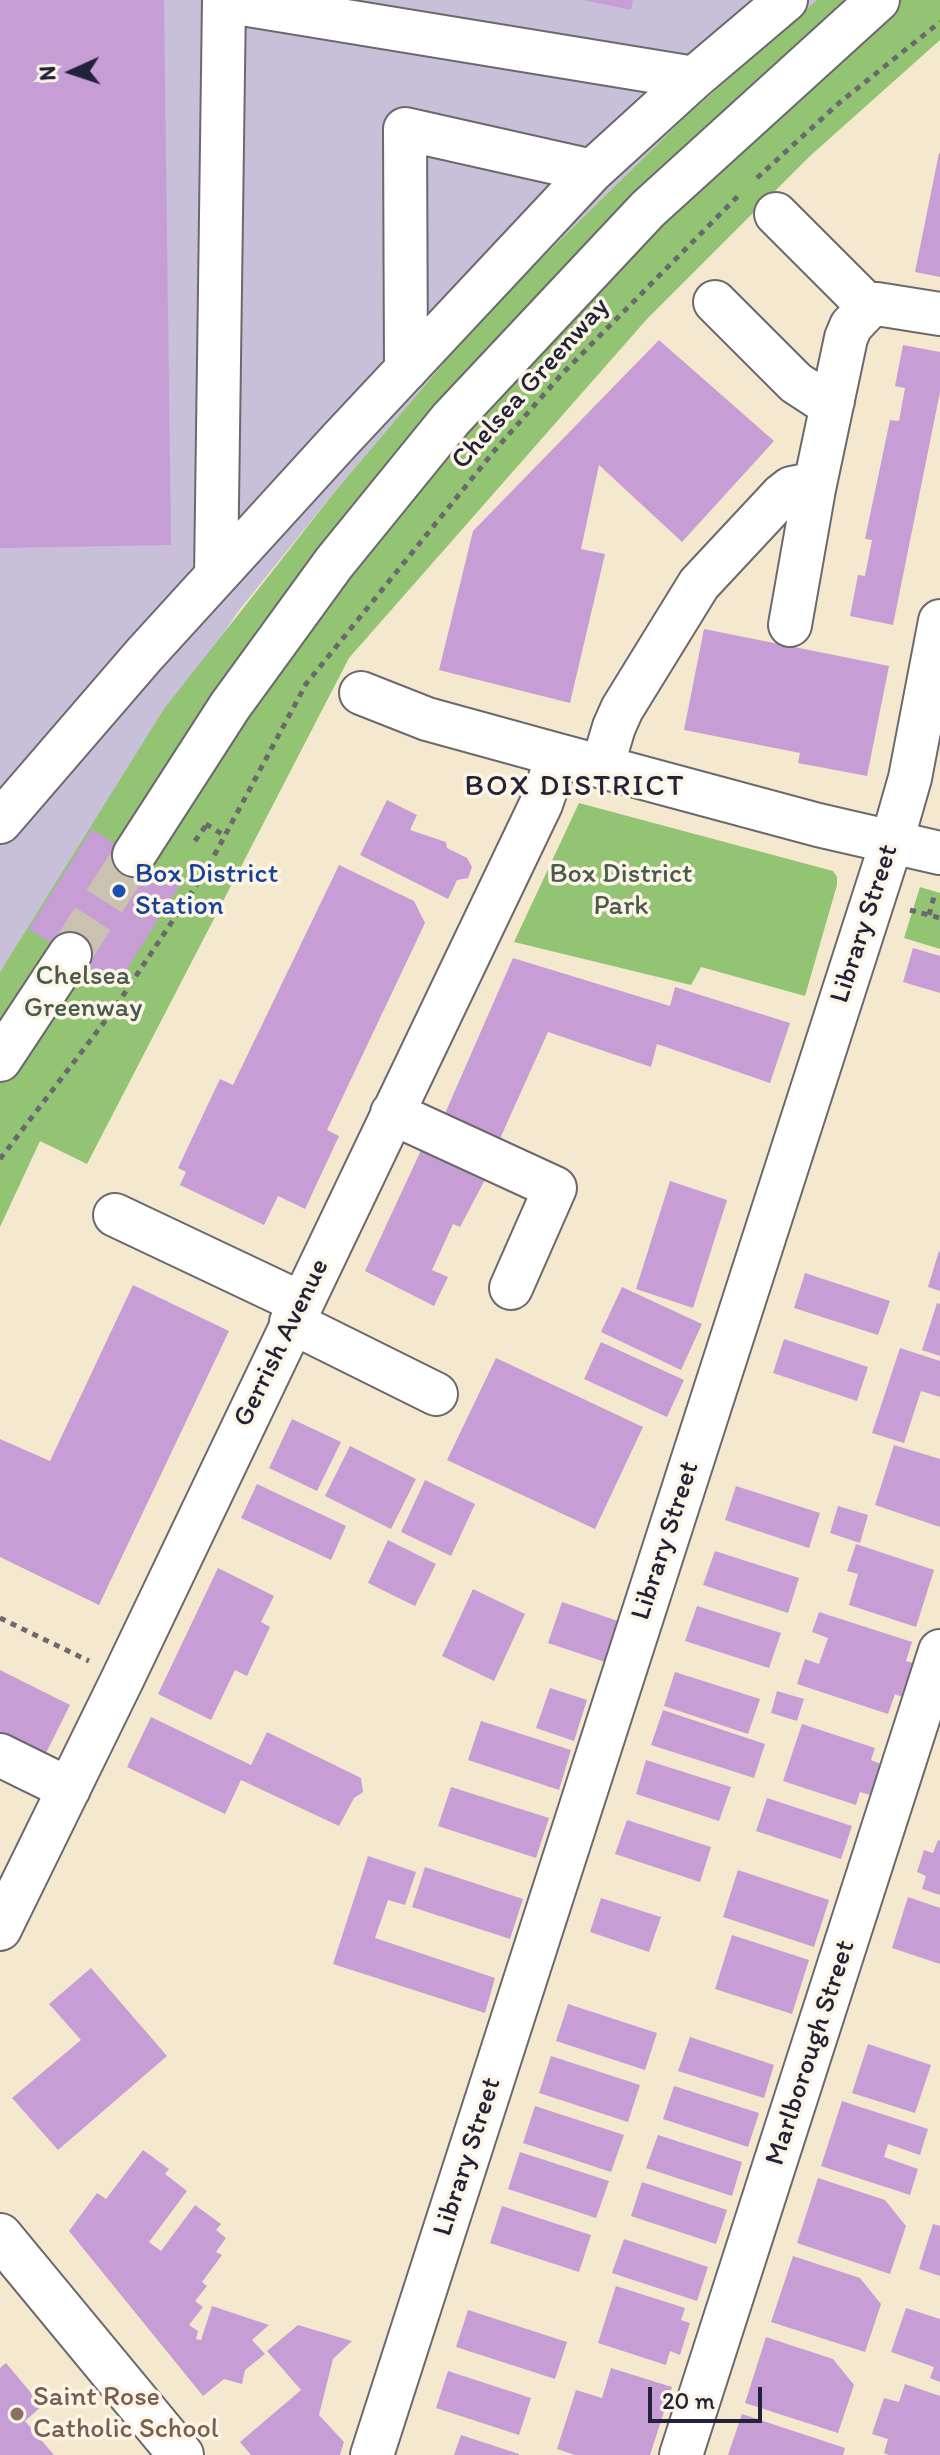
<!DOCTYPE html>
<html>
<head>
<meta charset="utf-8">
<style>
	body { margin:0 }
	#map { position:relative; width:940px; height:2455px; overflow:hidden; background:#f4e9ce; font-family:Itim,sans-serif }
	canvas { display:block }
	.north { position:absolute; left:32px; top:32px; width:80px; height:80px; -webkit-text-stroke:6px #fcf5e5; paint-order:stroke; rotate:267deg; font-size:22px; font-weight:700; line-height:32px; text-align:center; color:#22223b }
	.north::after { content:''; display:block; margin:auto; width:28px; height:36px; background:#22223b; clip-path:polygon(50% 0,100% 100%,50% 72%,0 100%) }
	.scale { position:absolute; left:648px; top:2387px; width:114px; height:36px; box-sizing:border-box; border:4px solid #22223b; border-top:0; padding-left:10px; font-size:24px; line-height:28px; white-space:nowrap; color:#22223b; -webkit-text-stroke:6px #fcf5e5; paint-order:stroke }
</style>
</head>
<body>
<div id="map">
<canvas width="940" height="2455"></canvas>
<div class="north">N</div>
<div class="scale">20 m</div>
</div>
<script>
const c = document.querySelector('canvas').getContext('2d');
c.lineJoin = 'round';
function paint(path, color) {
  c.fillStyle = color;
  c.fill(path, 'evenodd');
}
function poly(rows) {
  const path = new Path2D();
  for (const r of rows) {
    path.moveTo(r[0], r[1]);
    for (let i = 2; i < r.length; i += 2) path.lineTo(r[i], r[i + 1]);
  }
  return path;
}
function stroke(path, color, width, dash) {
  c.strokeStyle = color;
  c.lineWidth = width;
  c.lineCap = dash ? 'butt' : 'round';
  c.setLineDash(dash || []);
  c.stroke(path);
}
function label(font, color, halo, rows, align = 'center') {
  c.font = font + ' Itim,sans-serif';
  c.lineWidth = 7;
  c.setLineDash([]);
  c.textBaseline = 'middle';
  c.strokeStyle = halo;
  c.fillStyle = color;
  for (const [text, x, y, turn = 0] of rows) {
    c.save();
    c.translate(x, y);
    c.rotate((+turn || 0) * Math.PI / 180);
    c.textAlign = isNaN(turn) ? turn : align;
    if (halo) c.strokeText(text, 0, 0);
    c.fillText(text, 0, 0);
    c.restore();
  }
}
const industrial = poly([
	[0,0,817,0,683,119,487,312,337,489,237,613,0,972]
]);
const green = poly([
	[817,0,940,0,940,40,810,156,647,319,349,658,87,1164,40,1141,0,1227,0,972,164,709,337,489,487,312,683,119],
	[579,803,833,871,837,877,837,885,805,996,701,967,691,985,514,942],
	[920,887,940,893,940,949,904,938]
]);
const building = poly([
	[0,0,164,0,171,545,0,548],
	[583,0,633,0,631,10],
	[939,153,940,153,940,277,915,272],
	[659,340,774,441,682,542,599,465,581,549,605,554,570,703,439,670,473,531],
	[903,345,940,352,940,392,893,625,850,616,858,575,865,576,872,540,865,539,890,420,899,421,905,388,895,386],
	[704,629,889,666,867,776,798,763,800,753,684,730],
	[387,800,417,815,410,830,446,842,447,848,467,858,472,867,468,878,457,880,448,899,360,855],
	[92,829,180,885,117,985,29,929],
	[339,865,414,901,425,923,327,1130,339,1136,305,1209,278,1196,264,1225,180,1185,186,1172,178,1168,220,1079,233,1085],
	[913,948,940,956,940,993,903,982],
	[513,958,670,1006,675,987,790,1023,770,1083,657,1044,651,1067,548,1032,498,1143,443,1118],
	[423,1146,487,1176,460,1227,453,1224,432,1270,448,1277,434,1306,365,1271],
	[670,1181,727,1200,693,1308,636,1289],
	[939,1251,940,1252,940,1291,928,1287],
	[805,1273,890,1301,878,1335,794,1308],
	[133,1285,229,1331,99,1605,0,1557,0,1439,50,1461],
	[622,1287,702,1324,681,1370,601,1332],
	[937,1303,940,1304,940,1356,922,1350],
	[784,1339,868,1367,857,1401,773,1373],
	[601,1342,684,1380,667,1417,584,1379],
	[900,1348,940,1361,940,1397,921,1391,904,1443,872,1433],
	[496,1358,643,1427,595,1529,447,1460],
	[292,1419,341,1442,317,1491,269,1468],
	[894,1445,940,1459,940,1527,875,1505],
	[350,1446,416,1479,391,1529,325,1496],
	[425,1480,475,1504,451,1556,401,1532],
	[257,1484,346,1526,331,1560,241,1518],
	[736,1486,820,1513,809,1548,725,1520],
	[838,1506,868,1515,860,1543,830,1533],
	[388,1540,436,1564,415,1606,368,1583],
	[856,1544,934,1570,916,1627,849,1605,858,1574,847,1571],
	[715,1551,799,1578,788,1613,703,1585],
	[218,1568,274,1596,261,1622,270,1627,247,1676,235,1670,211,1720,158,1694],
	[473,1589,525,1614,494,1681,442,1656],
	[562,1602,618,1621,605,1662,548,1643],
	[697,1606,781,1633,769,1668,685,1641],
	[819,1612,912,1642,906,1661,913,1663,902,1697,895,1694,888,1714,797,1684,805,1659,819,1664,828,1638,812,1632],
	[0,1670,70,1705,45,1755,0,1733],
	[675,1672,760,1699,748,1734,664,1706],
	[550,1688,587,1700,574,1741,536,1728],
	[777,1691,804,1699,797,1721,771,1713],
	[663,1710,765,1744,754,1778,651,1745],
	[151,1717,251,1765,267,1732,361,1778,363,1792,354,1798,339,1826,241,1780,225,1814,127,1767],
	[481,1721,571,1750,559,1790,468,1760],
	[802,1724,875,1748,871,1760,881,1764,870,1795,860,1792,856,1805,783,1781],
	[646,1760,731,1787,719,1821,636,1794],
	[451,1787,549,1818,536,1858,438,1826],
	[767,1798,852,1826,841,1859,756,1831],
	[627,1820,711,1847,700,1882,615,1854],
	[938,1840,940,1841,940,1895,922,1889,926,1876,917,1872,924,1850,933,1853],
	[368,1856,416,1872,405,1905,388,1900,375,1938,495,1978,485,2013,333,1964],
	[425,1867,523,1899,510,1939,412,1907],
	[738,1870,829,1900,814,1947,723,1917],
	[908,1897,940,1908,940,1964,892,1948],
	[601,1898,661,1917,649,1952,590,1932],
	[732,1935,809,1960,792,2014,715,1989],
	[91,1968,167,2056,58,2150,12,2098,81,2040,49,2004],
	[568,2004,657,2033,645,2070,556,2041],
	[690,2037,774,2065,764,2098,678,2071],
	[868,2044,931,2065,915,2113,852,2093],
	[551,2056,640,2085,628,2122,539,2093],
	[674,2086,759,2113,748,2147,663,2119],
	[842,2101,928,2129,920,2155,888,2144,884,2157,918,2169,910,2195,821,2166],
	[535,2106,624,2135,611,2172,523,2143],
	[658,2135,742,2162,732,2196,646,2168],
	[143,2150,169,2169,165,2174,187,2191,149,2242,161,2251,195,2205,221,2224,216,2230,226,2238,216,2252,222,2255,202,2282,207,2286,195,2301,203,2307,189,2325,198,2331,196,2339,201,2340,212,2306,269,2325,252,2340,265,2354,245,2370,242,2384,224,2379,203,2396,69,2231,97,2193,106,2199],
	[520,2152,609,2181,596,2218,508,2189],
	[818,2178,885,2200,906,2226,890,2274,797,2243],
	[642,2182,727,2210,716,2244,631,2216],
	[502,2206,591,2235,579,2272,490,2243],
	[933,2224,940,2226,940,2276,919,2269],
	[624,2239,708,2267,697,2301,612,2273],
	[793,2256,860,2278,881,2304,865,2352,771,2322],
	[616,2286,685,2308,681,2320,690,2323,680,2355,670,2351,666,2365,598,2343],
	[906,2308,940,2319,940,2382,930,2378,934,2367,891,2352],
	[468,2310,567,2342,555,2379,456,2347],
	[298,2325,352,2341,333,2359,319,2415,344,2442,340,2455,251,2455,240,2442,301,2390,267,2351],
	[766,2337,833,2359,854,2385,838,2433,745,2403],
	[6,2363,42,2406,25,2421,54,2455,0,2455,0,2368],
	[611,2368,672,2387,650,2455,575,2455,557,2449,576,2390,602,2398],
	[448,2371,531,2398,519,2435,436,2408],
	[905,2384,940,2396,940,2455,889,2455,884,2453,888,2439,872,2434,884,2398,899,2402],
	[742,2414,845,2448,843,2455,728,2455],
	[461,2435,519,2454,519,2455,454,2455]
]);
const minorTunnel = poly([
	[70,954,134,855]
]);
const path = poly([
	[757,178,839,103,940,22],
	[206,824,225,836],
	[195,841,207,824],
	[910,910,940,918],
	[929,915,935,893],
	[0,1159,112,1012,207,869,306,684,495,450,561,375,741,193],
	[0,1618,89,1661]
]);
const minor = poly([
	[224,1,694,78],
	[776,214,869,307],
	[715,302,796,383,819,398,833,401],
	[406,370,405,129,592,171],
	[216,576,224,0],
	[790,625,814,489,846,338,851,326,869,307,877,304,940,314],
	[361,693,427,719,558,755,818,825,940,853],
	[602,767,614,727,622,709,699,584,782,495,791,488,801,486,814,489],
	[0,822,144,655,341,439,592,171,694,78,786,0],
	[134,855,230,706,334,563,451,419,648,209,878,0],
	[0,1060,70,954],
	[392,1113,555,1188,511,1288],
	[115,1215,301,1303],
	[291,1322,436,1394],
	[0,1755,69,1789],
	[0,1929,123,1678,541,804,558,755],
	[372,2455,892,841,910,778,940,621],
	[681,2455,940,1651]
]);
const major = poly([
	[0,2236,181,2455]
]);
const markers = [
	[119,891,8,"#1a4fb4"],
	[17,2414,8,"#8d6e63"]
];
const streetNames = [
	["Chelsea Greenway",531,384,-48],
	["Library Street",865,924,-72],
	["Gerrish Avenue",282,1343,-64],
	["Library Street",666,1541,-72],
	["Marlborough Street",811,2053,-72],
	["Library Street",468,2157,-72]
];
const transitNames = [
	["Box District",135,875],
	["Station",135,907]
];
const parkNames = [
	["Box District",621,875],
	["Park",621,907],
	["Chelsea",83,977],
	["Greenway",83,1009]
];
const educationNames = [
	["Saint Rose",33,2398],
	["Catholic School",33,2430]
];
const neighbourhoodNames = [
	["BOX DISTRICT",575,787]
];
paint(industrial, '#c8c0d8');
paint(green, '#92c474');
paint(building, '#c69ed5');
stroke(minorTunnel, '#cac1b1', 42, [42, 21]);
stroke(minor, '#6c686e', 46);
stroke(major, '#6c686e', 48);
stroke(path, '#6c686e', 5, [6, 6]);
stroke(minor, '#fff', 42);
stroke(major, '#fff', 44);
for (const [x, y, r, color] of markers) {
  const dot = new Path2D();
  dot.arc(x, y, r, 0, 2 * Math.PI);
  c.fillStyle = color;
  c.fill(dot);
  stroke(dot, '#fcf5e5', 3);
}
label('28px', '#22223b', '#fcf5e5', streetNames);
label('28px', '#164399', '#fcf5e5', transitNames, 'left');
label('28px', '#495b4f', '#fcf5e5', parkNames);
label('28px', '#785e54', '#fcf5e5', educationNames, 'left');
c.letterSpacing = '2px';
label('30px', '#22223b', '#fcf5e5', neighbourhoodNames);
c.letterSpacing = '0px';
</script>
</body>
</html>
